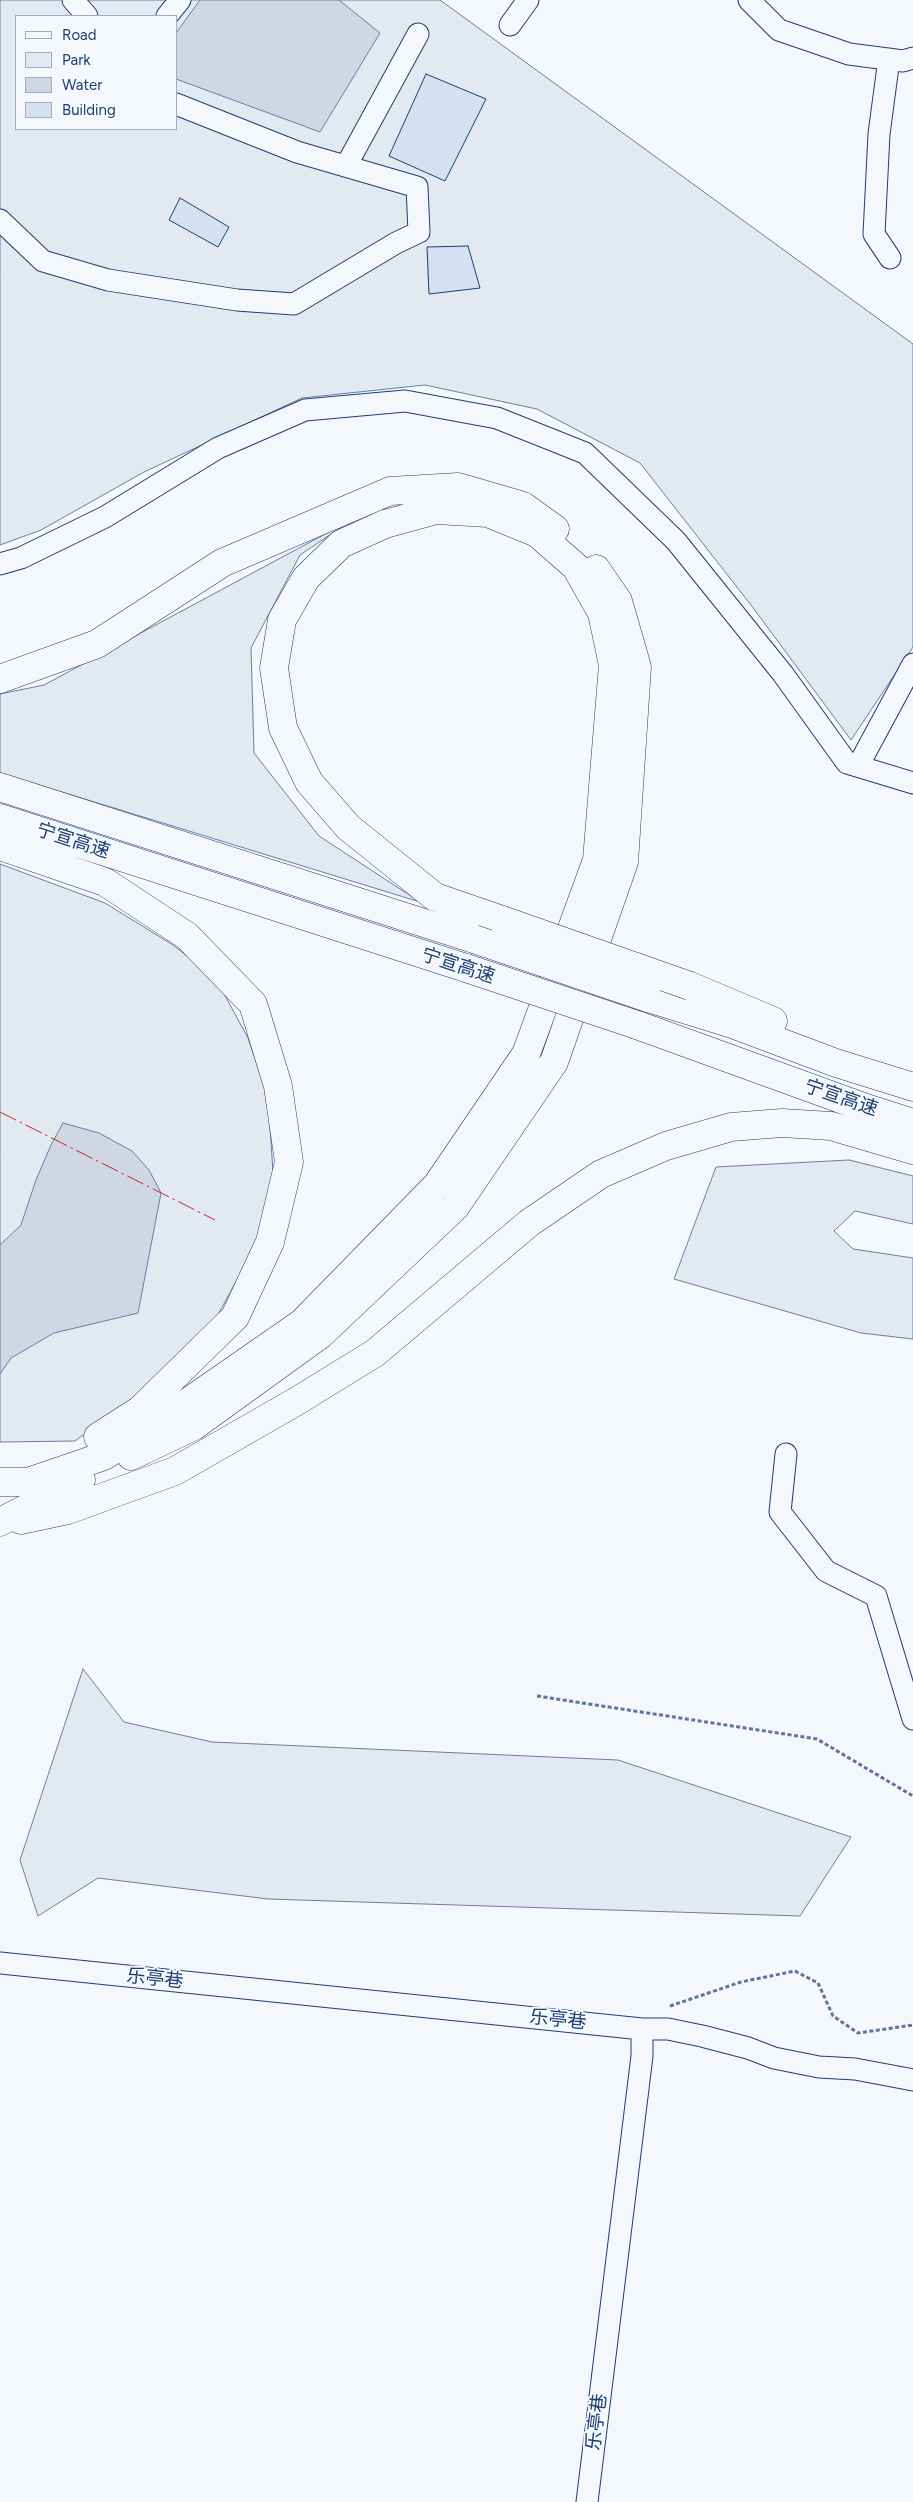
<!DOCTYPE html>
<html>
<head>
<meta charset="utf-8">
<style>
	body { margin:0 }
	#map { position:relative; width:913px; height:2502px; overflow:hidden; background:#f4f7fb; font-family:Figtree,sans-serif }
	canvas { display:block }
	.legend { position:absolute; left:15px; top:15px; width:162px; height:115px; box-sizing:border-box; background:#f4f7fb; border:1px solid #9eadc5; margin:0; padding:6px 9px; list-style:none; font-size:15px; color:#1d3f73 }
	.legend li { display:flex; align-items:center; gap:10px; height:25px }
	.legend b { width:25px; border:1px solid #9eadc5 }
</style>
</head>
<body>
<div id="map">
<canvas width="913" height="2502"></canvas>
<ul class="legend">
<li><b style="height:6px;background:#f4f7fb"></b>Road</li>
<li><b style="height:14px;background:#e3e9f0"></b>Park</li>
<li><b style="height:14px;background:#cfd7e4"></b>Water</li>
<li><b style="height:14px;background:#d5e0f0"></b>Building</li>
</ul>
</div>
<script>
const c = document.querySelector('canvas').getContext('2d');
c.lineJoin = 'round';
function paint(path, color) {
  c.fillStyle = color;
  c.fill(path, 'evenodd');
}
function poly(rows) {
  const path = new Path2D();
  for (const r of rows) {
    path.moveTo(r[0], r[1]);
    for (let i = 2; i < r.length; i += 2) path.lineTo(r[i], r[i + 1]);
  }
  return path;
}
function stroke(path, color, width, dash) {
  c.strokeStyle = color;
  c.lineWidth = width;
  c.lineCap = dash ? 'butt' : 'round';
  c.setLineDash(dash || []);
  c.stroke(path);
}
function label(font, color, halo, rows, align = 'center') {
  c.font = font + ' Figtree,"Noto Sans SC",sans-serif';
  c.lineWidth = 4;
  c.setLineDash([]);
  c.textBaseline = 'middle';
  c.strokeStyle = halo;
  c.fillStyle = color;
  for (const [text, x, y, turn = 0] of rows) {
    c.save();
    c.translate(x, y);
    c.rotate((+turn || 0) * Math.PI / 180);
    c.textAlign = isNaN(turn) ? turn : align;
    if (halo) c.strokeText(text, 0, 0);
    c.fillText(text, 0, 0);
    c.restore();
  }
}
const green = poly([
	[0,0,440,0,913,344,913,647,851,740,751,605,640,463,537,409,425,385,302,398,144,472,41,530,0,545,0,0],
	[16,16,176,16,176,129,16,129,16,16],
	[355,518,300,555,251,648,254,753,319,836,420,902,0,773,0,694,44,685,355,518],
	[0,864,105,903,173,945,216,979,248,1038,268,1097,273,1172,258,1241,213,1324,150,1385,75,1441,0,1442,0,864],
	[849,1160,913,1176,913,1224,855,1211,834,1231,853,1249,913,1258,913,1339,861,1333,674,1279,716,1167,849,1160],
	[83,1669,124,1722,212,1742,618,1760,851,1837,800,1916,268,1899,98,1878,38,1916,20,1860,83,1669]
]);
const water = poly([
	[200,0,339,0,380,33,320,132,176,79,176,33,200,0],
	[63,1123,99,1133,132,1151,149,1170,161,1193,138,1313,54,1333,11,1358,0,1374,0,1245,21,1225,36,1180,51,1145,63,1123]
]);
const building = poly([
	[426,74,486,99,445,181,389,156,426,74],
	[180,198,229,227,218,247,169,220,180,198],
	[468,246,480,288,429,294,427,247,468,246]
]);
const path = poly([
	[537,1696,817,1739,913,1796],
	[670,2006,741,1982,795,1971,818,1983,833,2016,858,2033,913,2025]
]);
const minor = poly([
	[73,0,87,16],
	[749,0,779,30,849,54,903,61,913,58],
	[167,16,180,0],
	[510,25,528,0],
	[889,59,879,134,874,234,890,258],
	[346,166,418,34],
	[0,220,43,261,108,280,237,300,294,304,396,243,419,232,417,187,297,152,176,104],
	[0,564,21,558,105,517,218,448,305,410,405,401,497,418,585,453,676,541,783,674,847,763,913,783],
	[858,766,913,664],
	[786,1454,780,1512,826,1571,876,1596,913,1719],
	[0,1963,642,2029,642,2056,587,2502],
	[642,2029,668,2029,702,2036,748,2048,774,2058,819,2067,855,2069,913,2080]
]);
const highway = poly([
	[0,679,97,644,222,563,390,491,458,487,523,506,555,529],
	[0,787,474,939],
	[0,818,466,968],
	[0,846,105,882,187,936,253,1004,278,1086,289,1162,270,1242,235,1317,140,1410,98,1437],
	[690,986,773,1021],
	[648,998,732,1024,836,1063,913,1087],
	[637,1025,863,1107,913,1123],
	[131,1456,194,1426,320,1335,455,1207,554,1062,624,862,637,667,618,601,596,569],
	[0,1482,28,1482,104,1456,168,1416,302,1323,437,1185,526,1054,597,860,613,665,602,613,576,567,537,533,488,513,436,510,385,524,341,544,306,578,282,620,274,668,283,728,309,782,348,827,435,897,502,920],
	[21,1520,68,1510,175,1471,297,1401,375,1353,529,1223,601,1174,666,1146,731,1127,782,1123,831,1126,913,1150],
	[0,1522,81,1480]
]);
const highwayBridge = poly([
	[502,920,690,986],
	[474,939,648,998],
	[466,968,637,1025]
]);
const power = poly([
	[0,1112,215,1220]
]);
const streetNames = [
	["宁宣高速",73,841,18],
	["宁宣高速",458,966,18],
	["宁宣高速",841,1098,19],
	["乐亭巷",155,1979,6],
	["乐亭巷",558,2020,6],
	["乐亭巷",597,2422,-83]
];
paint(green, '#e3e9f0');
stroke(green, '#687fa3', 1);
paint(water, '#cfd7e4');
stroke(water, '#687fa3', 1);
paint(building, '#d5e0f0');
stroke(building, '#1d3f73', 1);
stroke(minor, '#1d3f73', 23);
stroke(highway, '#1d3f73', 29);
stroke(path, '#5e769c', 3, [4, 2.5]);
stroke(minor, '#f4f7fb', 21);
stroke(highway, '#f4f7fb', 28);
stroke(highwayBridge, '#1d3f73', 29, []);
stroke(highwayBridge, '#f4f7fb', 28);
stroke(power, '#c62828', 1, [18, 4, 2.5, 4]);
label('19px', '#1d3f73', '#f4f7fb', streetNames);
</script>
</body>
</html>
